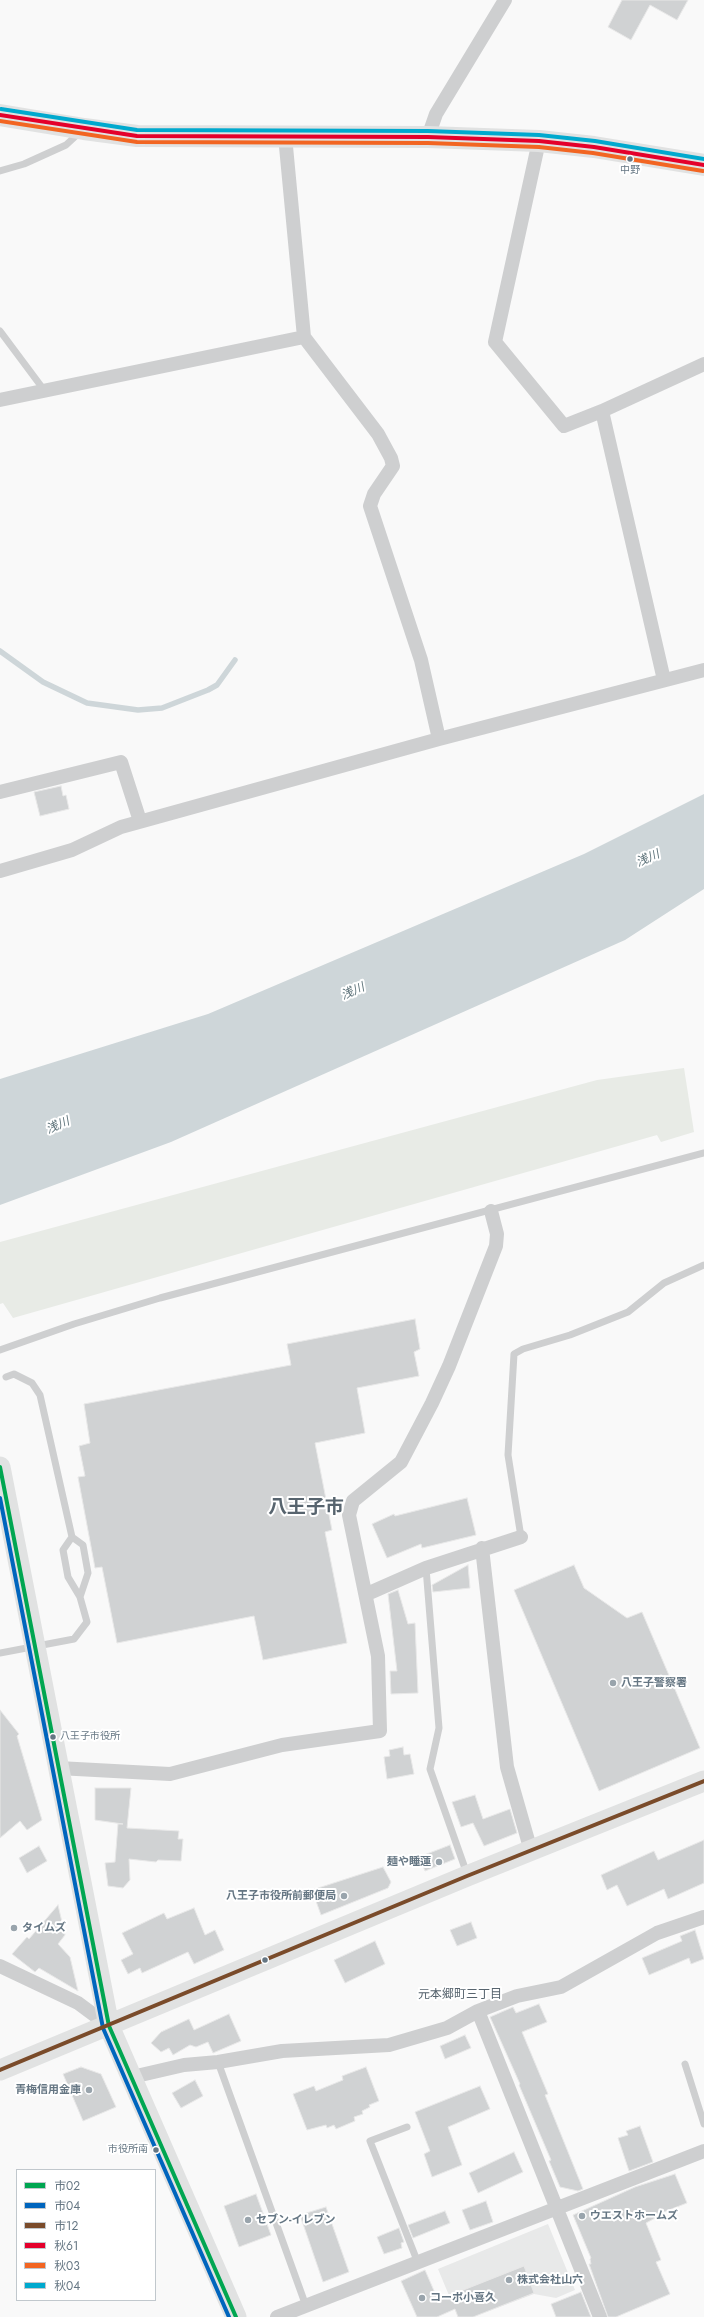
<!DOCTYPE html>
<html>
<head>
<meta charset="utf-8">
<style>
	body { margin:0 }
	#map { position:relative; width:704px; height:2317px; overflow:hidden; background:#f9f9f9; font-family:Jost,"Noto Sans JP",sans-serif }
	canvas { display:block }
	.legend { position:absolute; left:16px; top:2169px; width:140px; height:132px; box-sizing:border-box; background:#fff; border:1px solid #c1c8cd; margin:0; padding:5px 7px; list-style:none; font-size:12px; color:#657683 }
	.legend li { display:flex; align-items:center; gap:8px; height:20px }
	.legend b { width:20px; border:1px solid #c1c8cd }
</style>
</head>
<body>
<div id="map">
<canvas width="704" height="2317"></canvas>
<ul class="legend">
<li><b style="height:5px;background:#00a651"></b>市02</li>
<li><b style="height:5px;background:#0065bd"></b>市04</li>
<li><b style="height:5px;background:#7a4b2a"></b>市12</li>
<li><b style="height:5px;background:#e4002b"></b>秋61</li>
<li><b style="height:5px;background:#f26522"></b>秋03</li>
<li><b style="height:5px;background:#00a9ce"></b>秋04</li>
</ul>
</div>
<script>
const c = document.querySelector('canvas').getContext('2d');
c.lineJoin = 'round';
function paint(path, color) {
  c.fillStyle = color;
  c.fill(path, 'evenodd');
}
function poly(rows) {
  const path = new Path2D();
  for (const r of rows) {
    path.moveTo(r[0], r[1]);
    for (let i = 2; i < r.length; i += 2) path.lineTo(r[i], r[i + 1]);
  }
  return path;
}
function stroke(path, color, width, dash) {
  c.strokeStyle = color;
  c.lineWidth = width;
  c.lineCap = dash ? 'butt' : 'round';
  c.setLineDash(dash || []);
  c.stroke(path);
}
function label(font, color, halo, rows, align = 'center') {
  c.font = font + ' Jost,"Noto Sans JP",sans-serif';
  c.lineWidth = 4;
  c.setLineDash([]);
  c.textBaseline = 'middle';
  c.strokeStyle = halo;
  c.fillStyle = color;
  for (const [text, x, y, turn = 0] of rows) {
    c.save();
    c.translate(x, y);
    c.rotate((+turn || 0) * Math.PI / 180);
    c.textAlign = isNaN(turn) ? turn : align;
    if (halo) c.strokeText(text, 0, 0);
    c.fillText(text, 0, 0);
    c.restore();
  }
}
const built = poly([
	[548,2224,575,2290,556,2298,534,2294,473,2317,458,2317,438,2269]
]);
const green = poly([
	[684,1068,694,1132,661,1142,657,1135,13,1318,3,1303,0,1304,0,1242,597,1080]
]);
const water = poly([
	[704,794,704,889,625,940,171,1142,0,1205,0,1079,208,1014,584,854]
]);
const stream = poly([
	[0,651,43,682,87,703,138,710,162,708,208,690,217,685,235,660]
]);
const building = poly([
	[622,0,688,0,677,20,650,5,631,40,608,27,622,0],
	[61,786,63,796,66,795,69,809,40,816,34,792,61,786],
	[415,1319,420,1349,414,1352,419,1376,357,1388,365,1433,315,1443,332,1530,325,1532,347,1643,263,1660,254,1616,117,1643,102,1567,95,1568,78,1477,85,1476,79,1446,90,1443,84,1404,291,1365,287,1344,415,1319],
	[467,1498,476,1535,422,1548,421,1544,387,1558,372,1524,394,1514,395,1516,467,1498],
	[468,1565,470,1588,433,1592,432,1585,468,1565],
	[574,1565,584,1588,627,1618,642,1612,700,1748,599,1791,514,1590,574,1565],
	[398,1590,408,1624,415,1623,418,1693,391,1694,390,1671,397,1671,388,1594,398,1590],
	[0,1710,19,1734,17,1736,42,1820,27,1830,20,1821,0,1838,0,1710],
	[403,1747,404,1755,410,1754,414,1774,387,1779,384,1757,390,1756,389,1750,403,1747],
	[95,1788,131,1788,127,1828,179,1831,178,1839,183,1839,181,1861,158,1860,156,1862,129,1859,130,1880,123,1888,108,1886,105,1863,115,1862,118,1824,123,1824,95,1820,95,1788],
	[475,1795,483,1819,510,1809,517,1833,484,1846,473,1823,461,1827,452,1802,475,1795],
	[704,1840,704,1883,668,1899,664,1889,627,1906,617,1885,607,1890,601,1875,654,1851,658,1860,704,1840],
	[450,1845,455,1859,425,1871,419,1857,450,1845],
	[39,1846,47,1861,27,1873,19,1858,39,1846],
	[383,1867,391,1882,388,1888,321,1915,312,1890,383,1867],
	[58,1905,65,1935,58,1944,70,1957,78,1991,39,1968,35,1972,12,1954,27,1937,29,1939,58,1905],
	[194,1908,205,1935,215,1930,224,1950,194,1964,188,1952,142,1973,140,1968,128,1974,121,1960,133,1954,122,1933,164,1913,167,1919,194,1908],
	[471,1922,477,1938,457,1946,450,1930,471,1922],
	[695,1930,704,1959,691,1964,689,1958,649,1975,642,1958,682,1941,680,1936,695,1930],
	[375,1941,385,1964,345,1983,334,1960,375,1941],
	[539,2004,547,2022,522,2032,548,2094,545,2095,583,2189,578,2191,560,2187,549,2161,551,2160,519,2085,520,2084,490,2017,513,2007,516,2013,539,2004],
	[229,2014,241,2041,213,2053,208,2042,196,2047,190,2045,173,2055,169,2048,161,2052,151,2043,161,2032,189,2019,194,2030,229,2014],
	[465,2035,471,2048,445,2059,440,2046,465,2035],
	[81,2067,101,2074,116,2107,83,2121,63,2074,81,2067],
	[366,2067,379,2101,369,2105,370,2107,362,2111,363,2114,354,2117,355,2121,336,2129,334,2125,327,2128,326,2125,307,2130,293,2094,314,2086,316,2091,343,2080,342,2076,366,2067],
	[195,2080,203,2096,181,2108,172,2093,195,2080],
	[480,2086,490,2109,448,2127,462,2165,432,2177,424,2154,430,2151,415,2112,480,2086],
	[640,2126,653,2162,629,2171,618,2138,628,2135,626,2131,640,2126],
	[514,2152,523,2172,478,2193,469,2173,514,2152],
	[675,2174,687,2203,656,2215,657,2217,646,2223,661,2260,656,2262,670,2294,616,2317,608,2317,589,2264,591,2264,590,2259,591,2258,573,2215,635,2187,675,2174],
	[256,2194,271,2235,239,2247,224,2206,256,2194],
	[486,2201,493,2222,470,2230,462,2210,486,2201],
	[326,2207,349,2272,323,2282,300,2215,326,2207],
	[445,2211,450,2223,413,2238,408,2225,445,2211],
	[399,2228,404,2242,401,2243,402,2248,384,2254,377,2237,399,2228],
	[524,2266,534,2293,473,2317,458,2317,455,2309,437,2317,417,2317,401,2281,425,2270,438,2300,524,2266],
	[581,2292,591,2317,556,2317,551,2304,581,2292]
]);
const lane = poly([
	[0,171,24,164,66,145,80,132],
	[0,331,44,390],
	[0,1350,74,1324,160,1298,704,1153],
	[6,1377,14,1374,32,1383,40,1395,72,1537],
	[521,1537,508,1455,514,1354,523,1349,570,1335,628,1312,664,1283,704,1265],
	[426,1568,439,1728,430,1769,467,1874],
	[0,1653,74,1639,87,1622,80,1597,68,1577,63,1550,72,1537,83,1545,88,1573,80,1597],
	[218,2062,306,2306],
	[685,2064,704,2124],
	[407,2127,370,2141,418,2263]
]);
const street = poly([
	[285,136,304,337,378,434,391,458,393,466,374,494,370,506,421,660,439,739],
	[428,137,436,114,505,0],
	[539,141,495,342,564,426,602,411,704,364],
	[0,400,304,337],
	[602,411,664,680],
	[0,792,121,762,140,821],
	[0,871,72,850,121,827,439,739,704,670],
	[482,1548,507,1767,531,1851],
	[367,1594,426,1568,521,1537],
	[58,1768,170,1774,282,1745,380,1731,378,1656,349,1515,353,1501,401,1462,432,1403,449,1366,496,1246,497,1234,491,1211],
	[0,1966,78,2003,109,2026],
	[478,2011,600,2317],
	[132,2077,184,2065,218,2062,282,2051,389,2045,447,2028,478,2011,517,1996,561,1987,657,1933,704,1917],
	[277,2317,704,2151]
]);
const secondary = poly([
	[0,1467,109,2026,236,2317],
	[0,2070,467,1876,704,1781]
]);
const primary = poly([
	[0,115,84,129,137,136,428,137,539,141,594,147,704,165]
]);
const bus1 = poly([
	[0,1467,109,2026,236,2317]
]);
const bus2 = poly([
	[0,1498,103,2028,229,2317]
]);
const bus3 = poly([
	[0,2070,467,1876,704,1781]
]);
const bus4 = poly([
	[0,115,137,136,428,137,539,141,594,147,704,165]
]);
const bus5 = poly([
	[0,121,137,142,428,143,539,147,593,153,703,171]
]);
const bus6 = poly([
	[1,109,137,130,428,131,539,135,595,141,704,159]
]);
const markers = [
	[630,159,3.5,"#657683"],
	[613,1683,4,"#99a4ac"],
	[53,1737,3.5,"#657683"],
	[439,1862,4,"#99a4ac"],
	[344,1896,4,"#99a4ac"],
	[14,1928,4,"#99a4ac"],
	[265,1960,3.5,"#657683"],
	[89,2090,4,"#99a4ac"],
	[156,2150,3.5,"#657683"],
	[582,2216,4,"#99a4ac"],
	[248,2220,4,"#99a4ac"],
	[509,2280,4,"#99a4ac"],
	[422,2298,4,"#99a4ac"]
];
const busNames = [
	["中野",630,171],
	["八王子市役所",60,1737,"left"],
	["市役所南",148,2150,"right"]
];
const poiNames = [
	["八王子警察署",621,1683],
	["麺や睡蓮",431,1862,"right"],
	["八王子市役所前郵便局",336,1896,"right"],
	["タイムズ",22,1928],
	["青梅信用金庫",81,2090,"right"],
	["ウエストホームズ",590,2216],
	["セブン-イレブン",256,2220],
	["株式会社山六",517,2280],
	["コーポ小喜久",430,2298]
];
const waterNames = [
	["浅川",648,859,-24],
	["浅川",353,992,-24],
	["浅川",58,1126,-24]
];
const neighbourhoodNames = [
	["元本郷町三丁目",460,1995]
];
const townNames = [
	["八王子市",306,1508]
];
paint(built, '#e8e9e9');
paint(green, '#e8ebe6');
paint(water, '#ced6d9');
stroke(stream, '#ced6d9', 5.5);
paint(building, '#d0d2d3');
stroke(building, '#e8e8e8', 1);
stroke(lane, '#cecfd0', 7);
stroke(street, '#cecfd0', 14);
stroke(secondary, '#e1e2e2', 21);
stroke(primary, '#e1e2e2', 22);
stroke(bus1, '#00a651', 4);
stroke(bus2, '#0065bd', 4);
stroke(bus3, '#7a4b2a', 4);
stroke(bus4, '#e4002b', 4);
stroke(bus5, '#f26522', 4);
stroke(bus6, '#00a9ce', 4);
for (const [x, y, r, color] of markers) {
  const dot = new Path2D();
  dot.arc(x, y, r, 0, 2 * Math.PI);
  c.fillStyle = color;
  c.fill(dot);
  stroke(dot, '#fff', 1.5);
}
label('10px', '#657683', '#fff', busNames);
label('bold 11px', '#657683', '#fff', poiNames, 'left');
label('italic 12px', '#60757c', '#fff', waterNames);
label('12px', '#57646e', '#fff', neighbourhoodNames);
label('bold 19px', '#57646e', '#fff', townNames);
</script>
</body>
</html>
